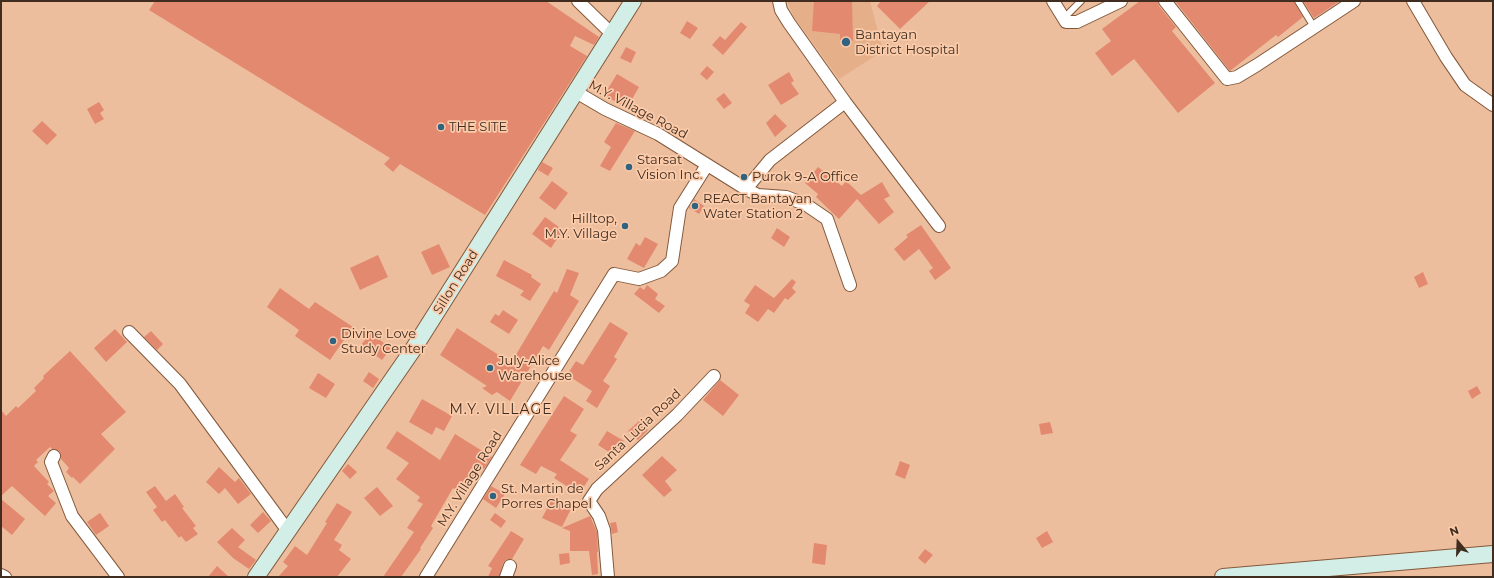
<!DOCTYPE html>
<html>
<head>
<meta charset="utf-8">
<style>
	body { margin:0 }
	#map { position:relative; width:1494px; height:578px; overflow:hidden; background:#edbe9d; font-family:Montserrat,sans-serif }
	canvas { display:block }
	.frame { position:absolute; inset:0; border:2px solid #402d20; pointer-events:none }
	.north { position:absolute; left:1438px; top:522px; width:40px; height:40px; -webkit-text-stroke:3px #fbcbaa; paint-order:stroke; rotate:341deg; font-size:11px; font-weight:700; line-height:16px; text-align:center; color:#402d20 }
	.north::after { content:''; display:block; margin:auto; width:14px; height:18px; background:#402d20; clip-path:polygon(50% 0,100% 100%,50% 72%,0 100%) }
</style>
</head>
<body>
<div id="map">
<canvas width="1494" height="578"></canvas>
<div class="frame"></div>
<div class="north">N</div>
</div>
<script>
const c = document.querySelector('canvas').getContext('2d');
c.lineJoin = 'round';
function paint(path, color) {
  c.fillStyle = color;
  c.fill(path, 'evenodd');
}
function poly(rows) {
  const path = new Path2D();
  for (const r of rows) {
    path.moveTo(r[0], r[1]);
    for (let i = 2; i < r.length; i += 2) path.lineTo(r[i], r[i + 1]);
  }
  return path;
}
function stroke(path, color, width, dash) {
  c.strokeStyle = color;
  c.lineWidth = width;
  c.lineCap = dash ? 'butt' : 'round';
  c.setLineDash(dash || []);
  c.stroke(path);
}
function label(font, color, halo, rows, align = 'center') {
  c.font = font + ' Montserrat,sans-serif';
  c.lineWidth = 3.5;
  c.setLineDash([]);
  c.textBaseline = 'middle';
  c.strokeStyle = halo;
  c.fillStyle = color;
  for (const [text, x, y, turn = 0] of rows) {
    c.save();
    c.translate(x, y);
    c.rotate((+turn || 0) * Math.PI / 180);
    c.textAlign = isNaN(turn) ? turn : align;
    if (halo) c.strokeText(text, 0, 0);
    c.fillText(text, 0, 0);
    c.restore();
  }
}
const built = poly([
	[787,1,870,1,883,51,839,79,794,17]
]);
const building = poly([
	[155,1,546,1,599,37,594,45,575,36,570,46,587,56,485,215,400,164,393,172,384,164,390,158,149,10],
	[814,1,852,1,853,41,840,40,840,34,812,31],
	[881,1,930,1,900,29,877,6],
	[1140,1,1158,1,1159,6,1176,27,1172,31,1215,83,1178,113,1134,59,1112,76,1095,53,1111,41,1102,29],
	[1175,1,1294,1,1303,17,1278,37,1276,35,1230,71],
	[1303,1,1340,1,1314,18],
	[687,21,698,28,690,39,680,33],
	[741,22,747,27,723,55,712,45,720,36,725,40],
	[626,47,636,52,631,63,620,58],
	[707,66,714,72,707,80,700,74],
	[789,72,794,81,791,83,799,94,781,105,768,85],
	[617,74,639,87,627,108,604,95],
	[724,93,732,103,724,109,716,99],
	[99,102,104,110,100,113,104,119,95,124,87,109],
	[775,114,787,126,775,137,766,123],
	[42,121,57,135,47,145,32,131],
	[616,123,635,131,610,171,600,166,611,147,604,142],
	[542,162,553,168,548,176,538,170],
	[818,167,842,186,846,181,861,195,882,182,890,196,884,199,894,212,879,224,857,199,839,219,816,197,818,194,805,183],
	[552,181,568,193,555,210,539,198],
	[694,199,704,206,699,214,689,208],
	[545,217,563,230,551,248,532,234],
	[921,225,951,268,935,280,929,271,933,268,919,249,904,261,894,249,908,237,906,235],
	[777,228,790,237,784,247,771,238],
	[645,237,658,244,644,268,627,259,636,243,640,246],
	[439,244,450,267,432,275,421,252],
	[378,255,388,277,360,290,350,268],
	[504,260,532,275,531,277,541,284,530,301,520,295,524,291,496,276],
	[567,269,579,273,570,295,579,301,549,350,543,346,510,401,497,392,492,395,482,388,487,386,440,355,457,328,511,363,554,291,557,293],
	[1423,272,1428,284,1419,288,1414,277],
	[792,279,796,282,792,288,796,292,788,300,785,298,774,313,768,309,758,322,745,313,750,305,744,301,755,285,774,298],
	[647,285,658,294,655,299,665,306,659,313,634,294,640,287,644,290],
	[280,288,309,309,315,302,353,327,330,360,295,336,299,330,267,307],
	[503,310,518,320,509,334,490,322,495,314,499,316],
	[610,322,628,333,614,357,617,359,603,381,610,386,597,408,586,401,592,391,567,375,576,361,583,365],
	[115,329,127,342,106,362,94,348],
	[151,331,163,344,157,350,144,337],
	[370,333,391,348,382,360,361,345],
	[70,351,126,412,101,434,115,449,80,484,73,477,72,478,66,472,69,468,61,459,60,452,58,450,52,449,50,447,36,460,38,462,34,466,49,482,47,484,54,491,48,496,56,503,45,516,12,486,1,496,1,410,6,416,16,406,18,408,36,391,34,388,44,378,43,376],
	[369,372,379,379,373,388,363,381],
	[318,373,335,384,326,398,309,388],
	[720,380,739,395,723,416,703,400],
	[1477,386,1481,393,1472,399,1468,391],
	[564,396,584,409,570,431,577,435,560,460,589,479,579,494,554,478,557,474,541,466,536,474,520,465],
	[422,399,452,416,444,431,436,427,432,435,409,422],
	[639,421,648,430,638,440,628,431],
	[1050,422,1053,433,1041,435,1039,424],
	[397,431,440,460,455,434,492,457,484,469,479,466,468,487,460,483,456,490,453,488,431,526,433,528,420,548,421,549,401,577,383,577,414,532,407,528,423,504,417,501,420,497,396,479,409,463,386,448],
	[607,431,624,441,615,456,598,445],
	[662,456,677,470,665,481,672,490,664,497,642,475],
	[900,461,910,465,905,479,895,475],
	[348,464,357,472,350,479,342,471],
	[219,467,235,482,239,478,251,494,238,504,225,488,219,494,206,482],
	[155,486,166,501,175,494,184,507,182,508,196,526,193,528,198,534,186,542,181,536,179,538,165,520,162,522,153,510,157,507,146,492],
	[491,486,505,494,496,508,483,499],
	[377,487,393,506,380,516,364,498],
	[553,497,572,507,562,527,542,518],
	[1,499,25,519,12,535,1,526],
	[337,503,352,512,334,540,342,545,339,550,351,559,337,577,278,577,288,566,283,562,295,546,307,555,327,523,325,522],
	[263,512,271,521,258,533,250,525],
	[100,513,109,526,96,535,87,522],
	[495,513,506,521,501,528,490,520],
	[590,516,597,532,598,552,597,552,598,574,592,575,589,551,570,551,570,531,562,528],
	[616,522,618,532,612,534,610,523],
	[232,528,245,540,238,547,256,560,249,569,233,558,217,542],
	[511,531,524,539,512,559,506,560,503,563,499,577,488,577,492,568,488,566],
	[1047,531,1053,542,1042,548,1036,538],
	[814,543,827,545,825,565,812,563],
	[925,549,933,555,925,564,918,558],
	[569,553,570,563,560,565,559,554],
	[217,566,229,577,208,577]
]);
const lane = poly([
	[1298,1,1314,27],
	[1064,18,1081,1]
]);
const street = poly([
	[578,1,612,34],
	[1053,1,1066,22,1077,22,1121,1],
	[1165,1,1227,79,1237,77,1257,65,1354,1],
	[1413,1,1446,57,1465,85,1493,105],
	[576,92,605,109,658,134,746,189,770,160,845,102,789,23,781,10,779,1],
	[845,102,939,226],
	[746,189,758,195,786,197,805,204,827,219,850,285],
	[129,332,180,384,288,531],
	[54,456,51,462,72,516,118,577],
	[1,575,5,577],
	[426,577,614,274,639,279,661,271,672,261,680,208,707,165],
	[506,577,510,566],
	[608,577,604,530,599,516,589,501,597,489,677,415,714,376]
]);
const secondary = poly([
	[256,577,412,351,633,1],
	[1223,577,1493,554]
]);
const markers = [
	[846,42,5,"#306380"],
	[441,127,4,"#306380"],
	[629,167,4,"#306380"],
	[744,177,4,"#306380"],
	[695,206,4,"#306380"],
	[625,226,4,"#306380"],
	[333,341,4,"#306380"],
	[490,368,4,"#306380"],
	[493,496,4,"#306380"]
];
const poiNames = [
	["Bantayan",855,35],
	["District Hospital",855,50],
	["THE SITE",449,127],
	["Starsat",637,160],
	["Vision Inc.",637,175],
	["Purok 9-A Office",752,177],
	["REACT Bantayan",703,199],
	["Water Station 2",703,214],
	["Hilltop,",617,219,"right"],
	["M.Y. Village",617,234,"right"],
	["Divine Love",341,334],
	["Study Center",341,349],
	["July-Alice",498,361],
	["Warehouse",498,376],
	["St. Martin de",501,489],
	["Porres Chapel",501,504]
];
const streetNames = [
	["M.Y. Village Road",638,110,28],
	["Sillon Road",456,282,-58],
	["Santa Lucia Road",638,430,-43],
	["M.Y. Village Road",470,479,-58]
];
const neighbourhoodNames = [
	["M.Y. VILLAGE",501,410]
];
paint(built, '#e5af8a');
paint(building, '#e38970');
stroke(lane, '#83593b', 8);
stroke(street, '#83593b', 14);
stroke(secondary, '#83593b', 18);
stroke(lane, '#fff', 6);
stroke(street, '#fff', 12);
stroke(secondary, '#d2eee7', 16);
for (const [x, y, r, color] of markers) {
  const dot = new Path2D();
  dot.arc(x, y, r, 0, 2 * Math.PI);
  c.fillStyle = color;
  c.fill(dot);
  stroke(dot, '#fbcbaa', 1.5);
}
label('13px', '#402d20', '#fbcbaa', poiNames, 'left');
label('13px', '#402d20', '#fbcbaa', streetNames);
c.letterSpacing = '1px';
label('14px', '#402d20', '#fbcbaa', neighbourhoodNames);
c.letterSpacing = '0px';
</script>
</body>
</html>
